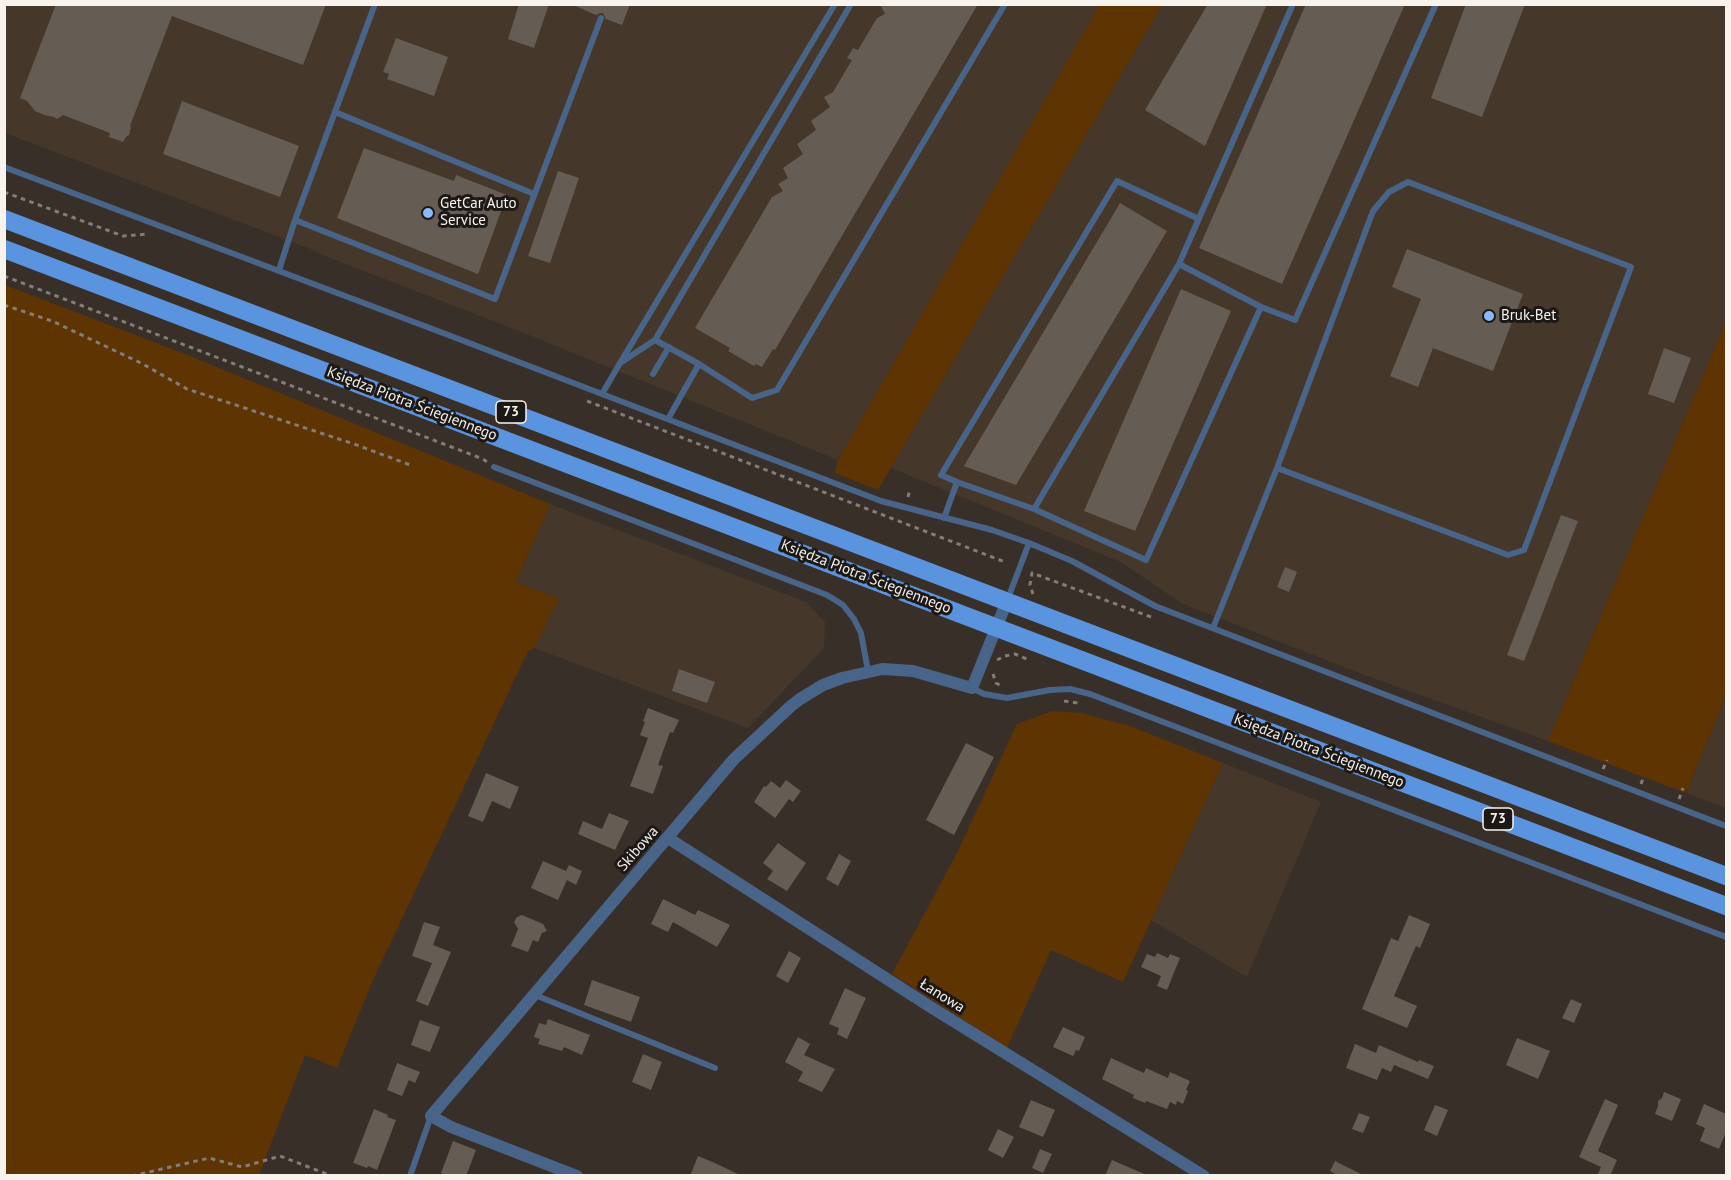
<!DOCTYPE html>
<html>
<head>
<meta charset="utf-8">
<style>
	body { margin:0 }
	#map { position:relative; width:1731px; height:1180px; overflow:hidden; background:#382f28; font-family:"PT Sans",sans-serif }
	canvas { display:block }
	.frame { position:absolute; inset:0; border:6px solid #f9f3ee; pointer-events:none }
</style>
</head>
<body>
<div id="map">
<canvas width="1731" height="1180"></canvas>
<div class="frame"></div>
</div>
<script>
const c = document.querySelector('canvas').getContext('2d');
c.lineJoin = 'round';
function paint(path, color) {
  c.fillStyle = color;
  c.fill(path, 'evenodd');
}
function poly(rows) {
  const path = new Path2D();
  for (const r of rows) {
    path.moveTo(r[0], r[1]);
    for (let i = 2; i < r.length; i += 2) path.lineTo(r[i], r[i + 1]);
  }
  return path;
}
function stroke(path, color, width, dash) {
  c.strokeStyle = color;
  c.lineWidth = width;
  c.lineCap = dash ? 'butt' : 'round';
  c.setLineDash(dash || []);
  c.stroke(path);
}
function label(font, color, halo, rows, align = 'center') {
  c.font = font + ' "PT Sans",sans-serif';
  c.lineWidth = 6;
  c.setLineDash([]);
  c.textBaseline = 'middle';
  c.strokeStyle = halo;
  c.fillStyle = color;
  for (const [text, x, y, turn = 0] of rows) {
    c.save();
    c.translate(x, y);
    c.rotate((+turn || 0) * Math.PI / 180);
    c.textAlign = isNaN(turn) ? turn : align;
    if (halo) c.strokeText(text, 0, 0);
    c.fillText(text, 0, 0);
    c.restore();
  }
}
const built = poly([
	[4,5,1100,5,838,460,519,331,320,254,311,249,5,133],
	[1162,5,1726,5,1726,321,1548,741,1359,673,1181,603,1121,562,891,468],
	[550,504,806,602,825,622,824,648,748,728,534,648,559,599,516,582],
	[1726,696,1726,808,1686,793],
	[1223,763,1321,802,1247,977,1151,920]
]);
const green = poly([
	[1100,4,1162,5,878,490,835,473,838,460],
	[5,285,185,354,550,504,516,582,559,599,534,648,528,651,373,980,337,1068,305,1055,259,1175,5,1175],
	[1726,321,1726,696,1686,793,1548,741],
	[1052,711,1081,713,1130,726,1223,763,1123,982,1051,950,1007,1048,892,974,957,853,1017,724]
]);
const building = poly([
	[56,4,326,4,303,65,172,16,130,126,131,127,129,135,126,137,123,142,109,137,110,133,63,115,57,119,54,117,44,115,35,111,27,101,20,98],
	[519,4,549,4,534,48,508,39],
	[571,4,630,4,622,25,606,19,603,13,600,13,596,15],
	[880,4,978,4,775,350,773,349,762,367,756,364,754,366,728,351,730,348,695,328,772,197,783,191,778,184,788,178,783,168,803,154,797,144,816,130,811,121,830,107,824,97,833,92,852,60,847,58,853,48,858,50,877,18,885,14],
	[1208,4,1267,4,1205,146,1145,110],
	[1306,4,1405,4,1282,284,1199,248],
	[1466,4,1525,4,1482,117,1431,98],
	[396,38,448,57,434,96,387,79,389,74,383,72],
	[182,101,299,146,280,197,163,154],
	[364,148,454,181,456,175,507,195,478,274,337,218],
	[558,171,579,178,550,263,528,256],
	[1120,203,1167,231,1016,485,964,466],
	[1407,249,1523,294,1493,371,1433,348,1418,387,1390,376,1421,299,1392,287],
	[1181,289,1231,311,1135,531,1084,511],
	[1664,348,1691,358,1674,403,1648,394],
	[1561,515,1578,521,1524,661,1507,655],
	[1285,567,1297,572,1289,592,1277,587],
	[679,669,715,682,707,703,672,691],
	[648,708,679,720,673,733,670,732,658,765,663,766,653,794,630,786,648,738,640,735,645,722,643,721],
	[966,743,994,757,954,835,926,820],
	[486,773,519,787,510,809,492,801,483,822,468,816],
	[786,780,801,791,793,802,789,799,775,818,754,802,764,786,766,787,771,781,780,788],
	[609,813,629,821,615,850,578,834,583,821,602,829],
	[778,843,806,863,787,891,767,879,773,871,763,863],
	[839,854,851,861,838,886,826,879],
	[543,861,566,871,569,865,582,871,576,885,567,880,558,900,531,888],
	[663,899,695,915,698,910,730,925,717,947,673,922,668,932,651,924],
	[522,915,543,924,547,931,542,933,538,942,533,940,528,952,511,946,518,929,514,922,517,917],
	[1409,915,1430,924,1420,948,1416,946,1394,996,1417,1006,1407,1028,1362,1009,1391,938,1398,941],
	[424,922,440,927,433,945,451,952,428,1006,416,1001,432,963,412,956],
	[789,951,801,958,788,983,776,976],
	[1157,953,1168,958,1170,954,1180,958,1167,990,1157,986,1161,976,1141,967,1147,954,1155,957],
	[592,980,640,997,631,1022,584,1005],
	[845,988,866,998,847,1039,837,1034,839,1028,829,1024],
	[1571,999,1582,1004,1574,1023,1562,1018],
	[548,1019,590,1035,582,1055,564,1047,562,1051,538,1044,540,1039,534,1037,539,1023,546,1025],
	[420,1020,440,1027,430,1052,411,1045],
	[1063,1027,1085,1037,1079,1051,1076,1050,1073,1056,1053,1047],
	[798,1037,810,1044,804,1055,835,1069,822,1092,798,1081,803,1072,785,1062],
	[1517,1038,1550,1051,1538,1079,1506,1065],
	[1355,1044,1376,1053,1379,1045,1418,1062,1419,1060,1434,1066,1428,1079,1394,1065,1391,1072,1382,1068,1377,1080,1346,1068],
	[643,1054,662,1062,651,1090,632,1082],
	[1111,1058,1144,1073,1146,1068,1168,1078,1170,1072,1190,1081,1186,1090,1188,1091,1183,1104,1177,1101,1176,1105,1170,1102,1167,1109,1146,1101,1145,1103,1133,1098,1134,1095,1102,1079],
	[397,1063,420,1072,415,1083,409,1080,402,1096,387,1090],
	[1664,1092,1681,1099,1672,1121,1655,1114,1658,1106,1658,1101,1662,1098],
	[1605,1099,1618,1105,1598,1151,1617,1160,1610,1176,1597,1176,1601,1167,1579,1157],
	[1031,1100,1055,1110,1043,1137,1019,1127],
	[1704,1104,1726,1114,1726,1132,1719,1149,1700,1141,1705,1128,1696,1124],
	[1435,1105,1448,1110,1437,1136,1424,1130],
	[374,1109,388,1115,387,1117,396,1120,377,1170,368,1166,367,1168,353,1163],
	[1359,1113,1370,1117,1363,1133,1352,1129],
	[998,1129,1014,1137,1003,1158,988,1150],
	[453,1141,476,1150,466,1176,448,1176,441,1173],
	[1040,1149,1052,1154,1043,1173,1032,1168],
	[698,1156,715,1163,742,1176,690,1176],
	[1112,1160,1149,1176,1105,1176],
	[1335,1161,1365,1176,1339,1176,1330,1171]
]);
const path = poly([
	[4,192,123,236,149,234],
	[4,276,483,459,487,462],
	[4,305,52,321,141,363,187,389,354,444,413,466],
	[587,401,1005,562],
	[908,497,910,489],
	[1033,594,1030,585,1032,573,1151,617],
	[997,660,1005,656,1015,654,1029,660],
	[993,674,996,683,1001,686],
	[1064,701,1078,703],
	[1603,769,1607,760],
	[1641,784,1644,776],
	[1679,799,1683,788],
	[132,1176,209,1158,242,1167,280,1156,332,1176]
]);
const service = poly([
	[851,4,655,340,699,364,752,398,777,390,1005,4],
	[335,112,534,194],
	[4,167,443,333,881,501,992,530,1029,543,1072,561,1155,606,1726,826],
	[295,220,495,299,601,18],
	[1179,264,1261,307],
	[279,270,295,220,375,4],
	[620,363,835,4],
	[653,374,669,347],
	[602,394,620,363,655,340],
	[668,419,699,364],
	[494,467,827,595,843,605,854,619,861,633,868,671],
	[957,482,941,475,1117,181,1199,219],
	[1034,509,1179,264,1293,4],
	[944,518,957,482,1034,509,1146,560,1261,307,1295,320,1436,4],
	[1007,601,1029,543],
	[1213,628,1277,468,1373,211,1389,192,1408,182,1631,267,1524,550,1508,555,1277,468],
	[972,688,984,694,1007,698,1050,690,1070,689,1090,694,1726,937],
	[535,995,715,1068],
	[410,1176,431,1116]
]);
const minor = poly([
	[668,838,929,1006,1204,1176],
	[577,1176,451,1127,431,1116,734,759,791,706,800,699,823,685,842,678,882,669,913,671,972,688,1007,601]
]);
const primary = poly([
	[4,219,1726,876],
	[4,249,1726,906]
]);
const markers = [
	[428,213,6,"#88bafc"],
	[1489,316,6,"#88bafc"]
];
const shields = [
	[511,412,30],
	[1498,819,30]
];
const shieldNames = [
	["73",511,412],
	["73",1498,819]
];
const poiNames = [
	["GetCar Auto",440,204],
	["Service",440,221],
	["Bruk-Bet",1501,316]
];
const streetNames = [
	["Księdza Piotra Ściegiennego",412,404,21],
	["Księdza Piotra Ściegiennego",866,577,21],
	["Księdza Piotra Ściegiennego",1319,751,21],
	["Skibowa",638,849,-49],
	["Łanowa",942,996,32]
];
paint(built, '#45382b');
paint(green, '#5e3403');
paint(building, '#655c53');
stroke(path, '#847c76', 3, [4.5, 4.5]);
stroke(service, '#486488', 6);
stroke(minor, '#486488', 12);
stroke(primary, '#5a94de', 18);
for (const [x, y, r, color] of markers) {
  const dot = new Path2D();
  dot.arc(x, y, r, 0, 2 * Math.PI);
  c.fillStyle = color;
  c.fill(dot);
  stroke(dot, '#1c1815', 2);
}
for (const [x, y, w] of shields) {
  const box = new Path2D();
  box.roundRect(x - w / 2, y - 11, w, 22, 4.5);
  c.fillStyle = '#1c1815';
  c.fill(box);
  stroke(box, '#f9f3ee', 1.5);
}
label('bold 14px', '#f9f3ee', null, shieldNames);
label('15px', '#f9f3ee', '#1c1815', poiNames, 'left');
label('15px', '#f9f3ee', '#1c1815', streetNames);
</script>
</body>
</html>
